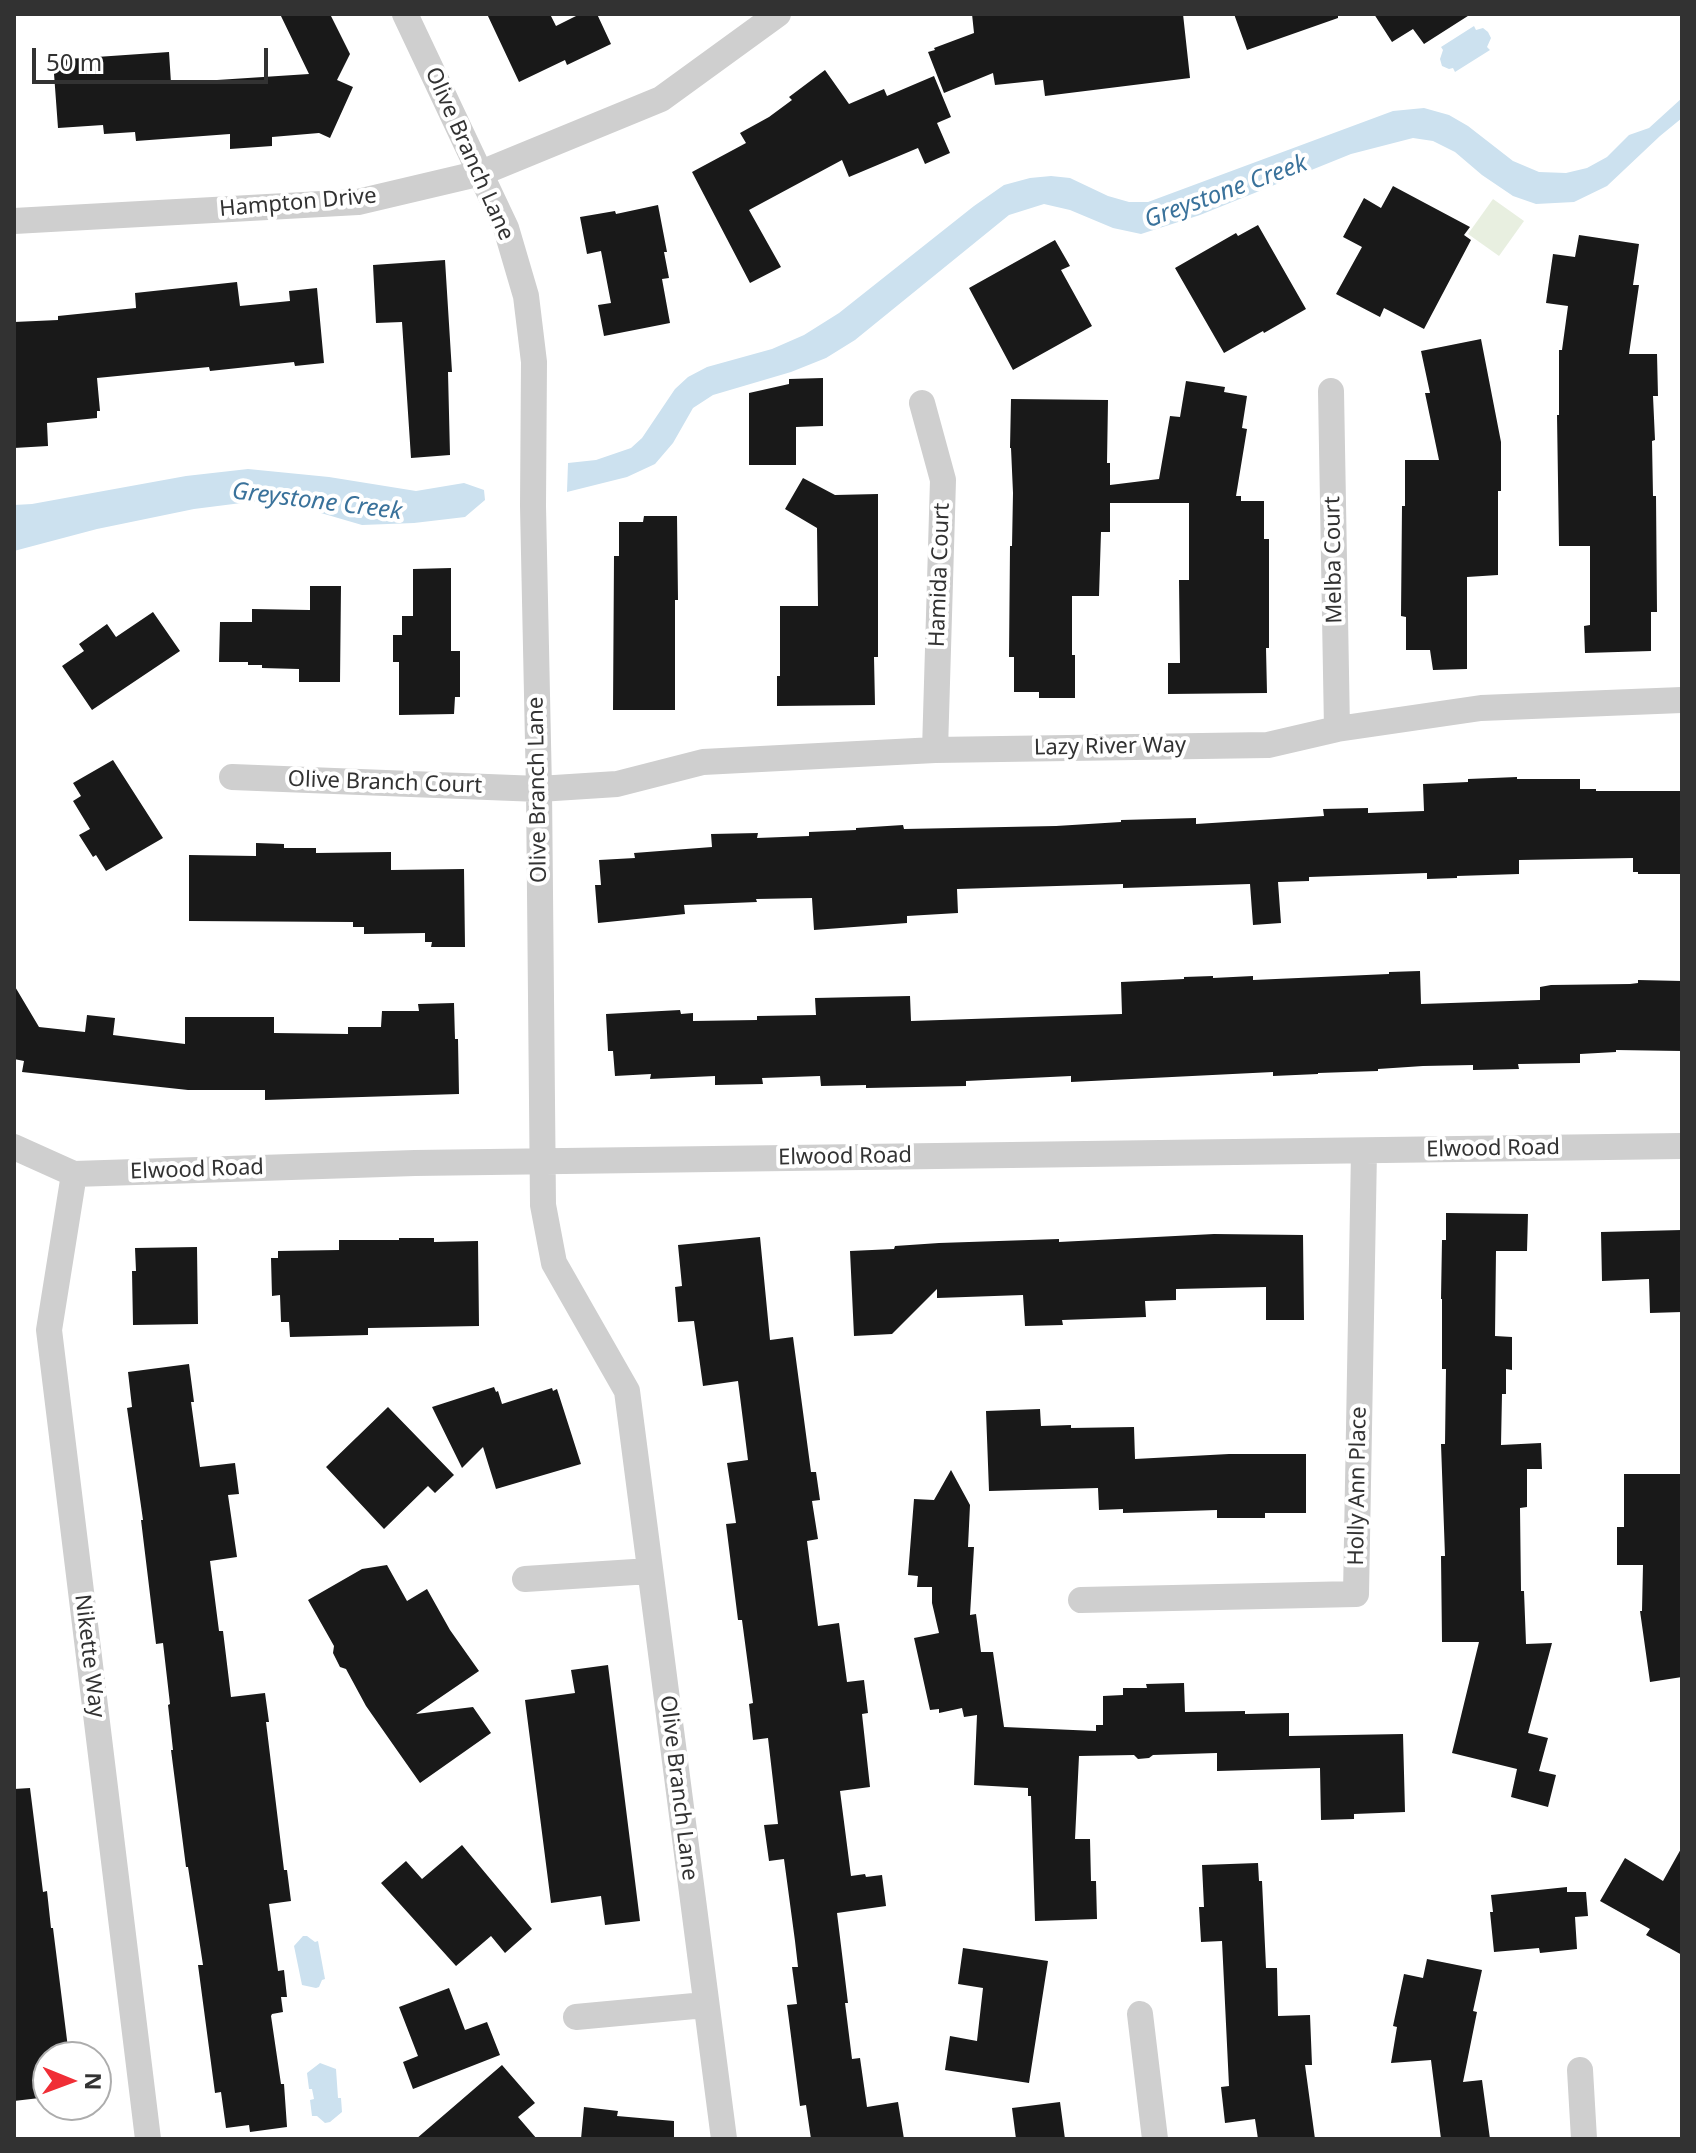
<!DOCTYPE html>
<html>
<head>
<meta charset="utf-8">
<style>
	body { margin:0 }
	#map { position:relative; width:1696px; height:2153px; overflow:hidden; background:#fff; font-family:"Noto Sans",sans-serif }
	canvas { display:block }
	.frame { position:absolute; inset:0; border:16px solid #323232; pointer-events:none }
	.north { position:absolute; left:32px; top:2041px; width:80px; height:80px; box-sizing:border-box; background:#fff; border:2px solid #adadad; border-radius:50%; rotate:91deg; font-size:22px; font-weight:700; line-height:32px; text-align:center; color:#323232 }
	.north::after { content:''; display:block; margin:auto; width:28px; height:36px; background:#f02e36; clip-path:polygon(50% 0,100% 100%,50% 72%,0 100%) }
	.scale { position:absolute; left:32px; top:48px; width:236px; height:36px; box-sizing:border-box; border:4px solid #323232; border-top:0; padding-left:10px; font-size:24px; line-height:28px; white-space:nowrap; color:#323232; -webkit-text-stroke:6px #fff; paint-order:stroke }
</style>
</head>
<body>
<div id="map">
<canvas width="1696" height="2153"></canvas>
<div class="frame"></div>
<div class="north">N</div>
<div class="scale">50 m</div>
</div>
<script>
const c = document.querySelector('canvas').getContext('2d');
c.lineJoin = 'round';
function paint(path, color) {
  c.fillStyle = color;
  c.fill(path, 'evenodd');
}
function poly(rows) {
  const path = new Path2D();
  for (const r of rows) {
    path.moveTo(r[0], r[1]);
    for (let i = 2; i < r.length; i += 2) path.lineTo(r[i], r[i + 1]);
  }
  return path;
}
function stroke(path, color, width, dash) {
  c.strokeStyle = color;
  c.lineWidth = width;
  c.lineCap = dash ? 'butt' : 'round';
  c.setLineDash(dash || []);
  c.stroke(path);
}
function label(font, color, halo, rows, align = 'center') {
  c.font = font + ' "Noto Sans",sans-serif';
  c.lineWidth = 8;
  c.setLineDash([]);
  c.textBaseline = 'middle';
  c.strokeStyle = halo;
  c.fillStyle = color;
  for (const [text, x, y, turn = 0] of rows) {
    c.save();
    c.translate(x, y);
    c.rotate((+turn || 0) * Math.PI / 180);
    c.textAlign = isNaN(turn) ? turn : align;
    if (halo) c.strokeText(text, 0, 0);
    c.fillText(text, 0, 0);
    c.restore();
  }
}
const green = poly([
	[1493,199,1524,221,1499,256,1468,234]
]);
const water = poly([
	[1474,26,1476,30,1483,28,1488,32,1491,38,1487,47,1490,50,1455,72,1453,68,1449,69,1442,66,1440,59,1443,50,1441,47],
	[1682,98,1682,118,1660,136,1607,186,1574,202,1536,204,1513,196,1482,175,1455,152,1433,141,1413,138,1351,154,1200,215,1141,234,1113,228,1070,210,1044,204,1009,215,855,340,826,358,791,372,713,395,693,408,673,443,655,464,627,477,567,492,568,463,596,460,631,448,642,438,675,389,688,377,707,367,772,349,804,335,839,313,974,206,1004,185,1030,178,1051,176,1070,178,1108,196,1129,202,1148,202,1393,111,1424,108,1449,115,1468,126,1513,161,1539,172,1566,173,1587,168,1607,157,1629,135,1649,128],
	[248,469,329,477,416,491,464,483,484,490,485,500,465,517,414,523,362,525,273,499,194,509,97,529,14,551,14,505,32,504,186,476],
	[303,1936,307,1936,315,1942,318,1941,325,1979,322,1980,319,1987,316,1988,302,1985,294,1946],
	[320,2063,336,2069,338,2098,341,2098,342,2112,330,2122,325,2123,317,2116,312,2116,310,2100,314,2099,312,2089,309,2089,307,2073]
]);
const building = poly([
	[280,14,330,14,350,54,337,80,353,87,330,138,319,133,272,137,272,146,230,149,230,134,136,141,135,132,104,134,103,125,58,128,53,60,169,52,171,83,309,74],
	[487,14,550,14,556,26,580,14,597,14,611,44,567,65,565,60,519,82],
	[972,14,1183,14,1190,78,1045,96,1043,80,995,85,993,73,944,93,928,52,935,50,934,48,974,33],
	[1234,14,1338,14,1338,18,1247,50],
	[1374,14,1471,14,1424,44,1413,29,1392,42],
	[825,70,849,104,884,89,887,96,934,76,951,117,937,123,950,153,925,164,918,148,849,177,842,160,749,210,781,267,750,283,692,172,746,143,740,133,769,117,792,100,789,97],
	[1393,186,1470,227,1464,235,1471,240,1424,329,1384,308,1380,317,1336,294,1362,247,1343,237,1364,198,1381,208],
	[658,205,667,252,664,252,669,278,662,279,670,323,604,336,598,305,611,303,601,251,587,254,580,217,615,211,616,214],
	[1258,225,1306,309,1264,333,1263,331,1224,353,1175,268,1236,233,1238,236],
	[1579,235,1639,244,1633,285,1639,285,1629,354,1657,354,1658,396,1653,396,1655,440,1652,441,1653,496,1656,496,1657,612,1651,612,1651,651,1585,653,1584,626,1590,625,1590,546,1559,546,1557,415,1559,415,1559,350,1562,350,1568,306,1546,303,1553,254,1575,257],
	[1055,240,1070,266,1061,270,1092,326,1013,370,969,288],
	[445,260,452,372,448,372,450,455,411,458,402,322,376,323,373,265],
	[237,282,240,306,290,301,289,291,317,288,324,363,295,366,294,362,210,371,209,367,97,378,100,411,97,411,97,418,47,423,48,446,14,448,14,322,58,320,58,316,136,308,135,293],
	[1481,339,1501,442,1501,491,1498,491,1498,575,1467,577,1467,669,1433,670,1430,650,1406,650,1406,617,1401,616,1402,506,1405,506,1405,460,1439,460,1425,393,1430,393,1421,351],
	[823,378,823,426,796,427,796,465,749,465,749,393,789,384,789,379],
	[1186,381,1225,387,1224,392,1247,396,1242,428,1247,429,1236,496,1241,496,1241,501,1264,501,1264,539,1269,539,1269,648,1266,648,1267,693,1168,694,1168,663,1180,663,1179,580,1189,580,1189,503,1110,503,1110,532,1101,532,1099,596,1072,596,1072,655,1075,655,1075,698,1039,698,1039,692,1014,692,1014,657,1009,657,1010,546,1012,546,1013,493,1011,448,1010,448,1011,399,1108,400,1107,463,1110,463,1110,485,1159,479,1170,416,1180,417],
	[803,478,835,495,878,494,878,657,874,657,875,705,777,706,777,676,780,676,780,606,818,606,817,528,785,509],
	[644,516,677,516,678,600,675,600,675,710,613,710,614,556,619,556,619,522,643,522],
	[451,568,451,651,460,651,460,697,455,697,454,714,399,715,399,662,393,662,393,635,402,635,402,616,413,616,413,569],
	[310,586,341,586,340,682,299,682,299,669,262,668,262,665,248,665,248,662,219,662,220,622,252,622,252,609,310,610],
	[153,612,180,651,92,710,62,666,84,651,79,644,107,624,116,637],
	[113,760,163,838,106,871,96,855,93,857,79,835,90,829,73,801,81,796,73,783],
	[1517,777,1517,779,1580,779,1580,789,1596,789,1596,791,1682,791,1682,874,1638,874,1638,872,1633,872,1633,858,1519,860,1519,874,1457,876,1457,878,1427,879,1427,873,1309,877,1309,881,1278,882,1281,923,1253,925,1250,884,1123,888,1123,884,957,889,958,913,907,916,907,923,814,930,812,898,756,899,757,902,684,905,685,914,598,923,595,885,601,885,599,860,635,858,634,853,712,847,711,834,758,833,757,838,809,836,809,832,856,830,856,828,903,825,904,829,1056,826,1121,822,1121,820,1196,818,1196,824,1324,816,1323,809,1368,808,1368,813,1424,811,1423,784,1468,782,1468,779],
	[256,843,284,844,284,848,316,848,316,853,391,852,391,870,464,869,465,947,431,947,432,942,425,942,425,933,364,934,364,927,353,927,353,922,189,921,189,855,256,856],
	[1420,971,1421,1004,1540,1000,1540,987,1551,985,1630,984,1638,983,1638,980,1682,981,1682,1051,1616,1050,1616,1052,1580,1054,1580,1063,1518,1064,1519,1069,1473,1070,1473,1065,1423,1066,1378,1069,1378,1071,1318,1073,1318,1074,1273,1076,1273,1072,1071,1082,1071,1076,966,1081,966,1086,866,1088,866,1085,821,1086,820,1076,762,1078,763,1084,715,1085,715,1076,650,1079,651,1074,615,1076,613,1051,608,1051,606,1014,680,1010,681,1014,693,1013,693,1021,757,1020,757,1016,816,1015,815,998,910,996,911,1021,1122,1014,1121,982,1184,979,1184,977,1213,976,1213,978,1253,976,1253,980,1389,974,1389,972],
	[14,985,39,1027,85,1032,87,1015,115,1018,113,1035,185,1044,185,1017,274,1017,274,1033,348,1034,348,1027,381,1027,382,1011,419,1011,418,1004,454,1003,455,1039,458,1039,459,1094,265,1100,265,1090,188,1090,22,1072,24,1061,14,1059],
	[1446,1213,1528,1214,1527,1251,1496,1251,1495,1336,1512,1337,1512,1370,1506,1369,1506,1394,1502,1394,1501,1445,1541,1443,1542,1469,1527,1469,1527,1507,1520,1508,1521,1591,1524,1591,1526,1644,1552,1643,1528,1733,1548,1738,1539,1771,1556,1775,1548,1807,1511,1797,1517,1769,1452,1753,1479,1642,1442,1642,1441,1556,1445,1556,1441,1444,1445,1444,1446,1369,1442,1369,1442,1299,1441,1299,1442,1240,1446,1240],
	[1682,1230,1682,1312,1650,1313,1649,1279,1602,1281,1601,1232],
	[1214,1234,1303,1235,1304,1320,1266,1320,1266,1287,1176,1289,1176,1300,1145,1301,1146,1317,1062,1320,1063,1325,1025,1326,1023,1295,937,1298,937,1289,892,1334,854,1336,850,1251,894,1249,895,1246,939,1243,1059,1239,1059,1242],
	[760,1237,770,1340,793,1337,811,1472,816,1472,820,1500,812,1501,818,1539,807,1541,818,1626,839,1623,847,1682,864,1680,868,1713,862,1714,870,1787,840,1791,851,1876,865,1874,866,1877,882,1875,886,1906,837,1913,848,2003,845,2003,852,2059,860,2058,867,2107,898,2102,904,2139,811,2139,806,2105,800,2106,787,2005,797,2004,792,1967,798,1967,795,1941,784,1859,769,1861,764,1825,778,1824,768,1738,753,1740,749,1704,753,1703,742,1620,738,1620,726,1524,736,1523,727,1463,748,1460,738,1381,703,1386,694,1321,678,1322,675,1287,682,1286,678,1245],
	[399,1238,434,1238,434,1242,478,1241,479,1326,368,1328,368,1335,290,1337,289,1322,281,1322,280,1295,272,1296,271,1258,278,1258,278,1251,339,1250,339,1240,399,1240],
	[197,1247,198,1324,133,1325,132,1271,136,1271,135,1248],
	[189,1364,194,1402,191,1402,200,1467,235,1463,239,1494,228,1495,237,1557,210,1561,219,1631,223,1631,231,1697,265,1693,269,1722,266,1722,284,1870,287,1870,291,1901,269,1904,278,1971,284,1970,287,1997,281,1997,283,2012,272,2014,271,2016,281,2084,284,2084,287,2127,250,2132,249,2125,226,2128,221,2092,215,2093,198,1965,203,1965,188,1867,186,1867,171,1750,173,1750,168,1705,170,1704,163,1643,156,1644,141,1520,143,1520,127,1408,132,1407,128,1372],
	[494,1387,496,1392,498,1391,502,1404,552,1388,553,1391,557,1389,581,1464,496,1489,483,1447,462,1468,432,1407],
	[388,1407,454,1475,435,1493,428,1486,384,1529,326,1467],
	[1040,1409,1041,1426,1071,1425,1071,1428,1134,1427,1135,1459,1229,1454,1306,1454,1306,1513,1265,1513,1265,1518,1217,1518,1217,1510,1123,1513,1123,1509,1099,1510,1098,1488,989,1491,986,1411],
	[951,1470,970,1505,968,1547,974,1547,970,1615,976,1614,981,1652,993,1652,1004,1727,1096,1731,1096,1725,1103,1725,1103,1696,1123,1695,1123,1688,1147,1688,1146,1684,1184,1683,1185,1712,1245,1711,1245,1714,1289,1713,1289,1736,1403,1734,1405,1812,1354,1814,1354,1819,1321,1820,1320,1768,1217,1771,1217,1753,1153,1755,1149,1758,1138,1759,1134,1755,1079,1756,1075,1839,1090,1839,1091,1881,1096,1881,1097,1919,1035,1921,1031,1796,1028,1796,1028,1788,974,1785,977,1715,964,1717,962,1708,939,1713,939,1709,930,1710,914,1638,939,1633,932,1603,932,1587,917,1587,918,1576,908,1575,914,1499,934,1500],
	[1624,1474,1682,1474,1682,1677,1650,1682,1640,1611,1642,1611,1643,1565,1617,1565,1617,1527,1624,1527],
	[387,1565,407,1601,427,1589,450,1630,479,1671,416,1714,473,1707,491,1733,420,1783,366,1706,346,1669,340,1667,333,1653,334,1646,308,1600,362,1569],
	[608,1665,640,1921,605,1925,601,1896,551,1903,525,1700,575,1693,571,1670],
	[30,1788,43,1892,47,1891,51,1928,53,1928,69,2056,48,2057,48,2097,14,2101,14,1789],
	[462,1845,532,1929,505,1953,491,1936,456,1966,381,1883,406,1861,422,1879],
	[1682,1847,1682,1955,1646,1935,1650,1929,1600,1901,1625,1858,1663,1881],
	[1258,1863,1259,1881,1262,1881,1266,1968,1277,1968,1278,2016,1310,2015,1312,2065,1305,2065,1315,2139,1258,2139,1255,2119,1225,2123,1221,2087,1229,2086,1222,1941,1201,1942,1199,1907,1204,1907,1202,1865],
	[1567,1887,1567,1892,1586,1892,1588,1916,1575,1917,1577,1949,1540,1953,1539,1948,1494,1952,1490,1912,1493,1912,1491,1895],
	[963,1948,1048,1961,1029,2083,945,2070,950,2036,977,2041,983,1988,958,1984],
	[1427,1959,1482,1970,1473,2011,1477,2012,1463,2082,1482,2080,1490,2139,1441,2139,1431,2060,1391,2063,1397,2027,1393,2026,1404,1974,1423,1978],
	[449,1988,465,2030,487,2022,500,2055,413,2089,403,2062,418,2056,399,2007],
	[502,2065,535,2103,518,2117,537,2139,416,2139],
	[1060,2102,1065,2139,1016,2139,1012,2108],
	[584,2107,618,2111,617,2116,674,2121,674,2139,581,2139]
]);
const minor = poly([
	[405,14,506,228,526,296,534,362,533,506,539,789,543,1205,554,1263,627,1391,724,2139],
	[14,221,358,202,481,173,661,99,778,14],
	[1331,391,1337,729],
	[922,403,943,480,935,750],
	[232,777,539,789,617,784,703,762,935,750,1268,745,1337,729,1481,708,1682,700],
	[14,1147,74,1174,415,1163,1682,1146],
	[74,1174,49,1330,148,2139],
	[525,1579,650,1571],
	[1081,1600,1356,1594,1364,1151],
	[1140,2014,1155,2139],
	[576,2017,705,2005],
	[1580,2070,1584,2139]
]);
const streetNames = [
	["Olive Branch Lane",469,154,66],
	["Hampton Drive",298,203,-5],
	["Melba Court",1334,560,-91],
	["Hamida Court",940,575,-88],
	["Lazy River Way",1110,747,-1],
	["Olive Branch Court",385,783,2],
	["Olive Branch Lane",538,790,-91],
	["Elwood Road",1493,1149,-1],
	["Elwood Road",845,1157,-1],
	["Elwood Road",197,1170,-2],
	["Holly Ann Place",1358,1486,-89],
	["Nikette Way",89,1656,83],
	["Olive Branch Lane",678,1788,83]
];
const waterNames = [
	["Greystone Creek",1226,192,-20],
	["Greystone Creek",317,502,7]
];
paint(green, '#e8efe0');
paint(water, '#cce1ef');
paint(building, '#191919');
stroke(minor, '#cfcfcf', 26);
label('22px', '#323232', '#fff', streetNames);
label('italic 24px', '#3a729b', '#fff', waterNames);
</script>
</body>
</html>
